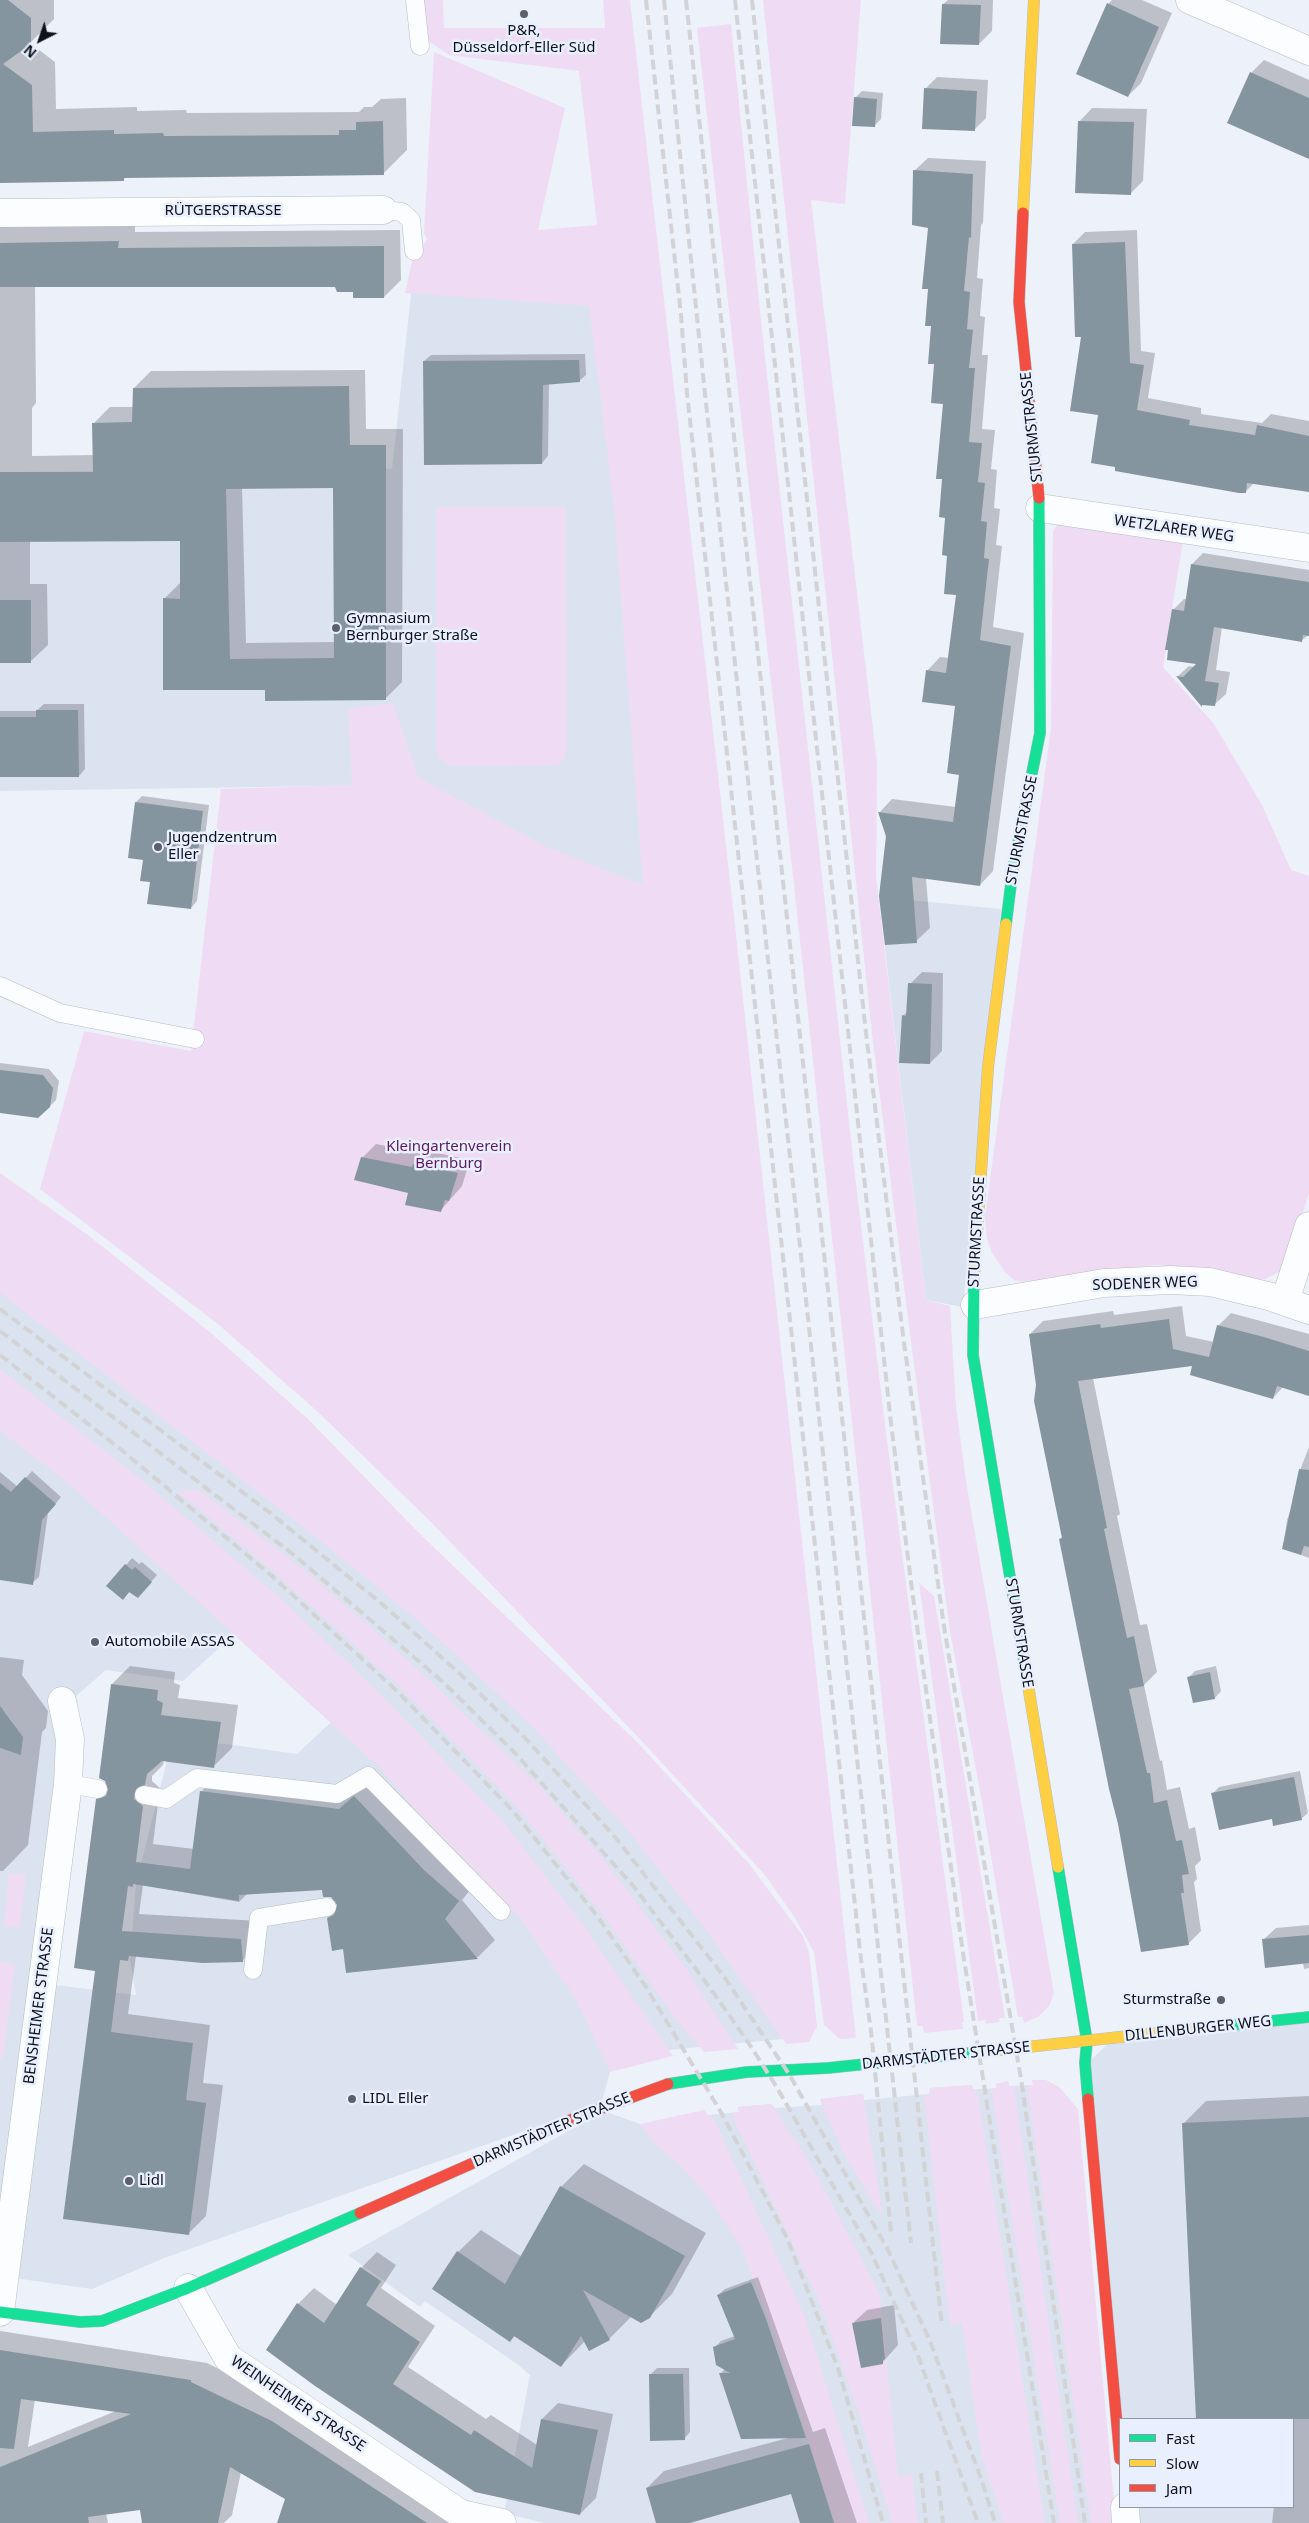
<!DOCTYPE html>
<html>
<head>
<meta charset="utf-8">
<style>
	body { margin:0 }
	#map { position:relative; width:1309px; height:2523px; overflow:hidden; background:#edf1fa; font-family:"Noto Sans",sans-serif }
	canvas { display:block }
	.legend { position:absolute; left:1119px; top:2418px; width:175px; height:90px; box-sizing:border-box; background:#e8efff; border:1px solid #9197a4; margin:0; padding:6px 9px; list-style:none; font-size:15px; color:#0e121b }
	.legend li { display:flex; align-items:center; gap:10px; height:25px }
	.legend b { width:25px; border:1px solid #9197a4 }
	.north { position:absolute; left:15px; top:15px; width:50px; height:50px; -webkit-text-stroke:4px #e8efff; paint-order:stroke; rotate:221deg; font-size:14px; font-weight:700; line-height:20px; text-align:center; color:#0e121b }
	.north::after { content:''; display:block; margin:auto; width:18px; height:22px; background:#0e121b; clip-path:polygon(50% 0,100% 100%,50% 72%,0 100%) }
</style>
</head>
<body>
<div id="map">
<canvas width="1309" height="2523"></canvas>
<ul class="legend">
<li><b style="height:6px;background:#16e098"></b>Fast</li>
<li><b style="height:6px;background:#ffcf43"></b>Slow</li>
<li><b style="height:6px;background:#f24e42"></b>Jam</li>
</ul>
<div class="north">N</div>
</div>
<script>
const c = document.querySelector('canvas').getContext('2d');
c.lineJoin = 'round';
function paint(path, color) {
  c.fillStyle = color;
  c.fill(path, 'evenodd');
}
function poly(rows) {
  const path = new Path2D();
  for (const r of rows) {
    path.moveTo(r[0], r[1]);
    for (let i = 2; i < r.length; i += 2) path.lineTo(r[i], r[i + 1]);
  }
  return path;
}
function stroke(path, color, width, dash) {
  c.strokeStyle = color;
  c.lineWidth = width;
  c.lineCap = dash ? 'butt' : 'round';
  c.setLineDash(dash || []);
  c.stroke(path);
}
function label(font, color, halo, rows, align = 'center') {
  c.font = font + ' "Noto Sans",sans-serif';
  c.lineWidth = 5;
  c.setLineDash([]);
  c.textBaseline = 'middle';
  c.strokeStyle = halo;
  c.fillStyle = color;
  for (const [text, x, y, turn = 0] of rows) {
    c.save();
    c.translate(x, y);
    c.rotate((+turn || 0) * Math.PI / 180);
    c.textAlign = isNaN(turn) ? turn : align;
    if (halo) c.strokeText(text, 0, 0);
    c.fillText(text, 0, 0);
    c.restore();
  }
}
const built = poly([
	[629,266,709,950,388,785,0,791,0,472,392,469,414,267],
	[879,897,1001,909,963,1307,926,1300],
	[0,1230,476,1594,783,2039,669,2050,609,2068,610,2072,601,2104,164,2258,92,2289,0,2276],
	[235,1633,331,1722,297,1754,226,1744,172,1741,136,1883,130,1960,136,1995,47,1984,68,1703,106,1670,183,1681],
	[1309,2021,1309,2523,1128,2523,1126,2507,1293,2507,1293,2419,1120,2419,1088,2063,1111,2041],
	[1008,2081,1009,2086,1033,2085,1109,2523,544,2523,504,2513,530,2375,517,2364,425,2301,420,2307,348,2255,604,2111,640,2124,644,2128,708,2115,739,2112,738,2107,771,2104,775,2108,822,2105,820,2099,863,2094,864,2100,929,2094,930,2088,972,2085,973,2089,985,2089,996,2088,996,2084]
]);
const green = poly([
	[420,0,443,0,444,28,605,28,603,0,630,0,733,907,856,2038,840,2039,824,2025,814,1952,795,1918,765,1875,639,1738,431,1522,318,1412,218,1324,40,1189,84,1031,191,1051,221,789,352,785,348,709,393,703,418,777,547,847,643,885,614,507,589,306,405,293,412,261,427,239,424,233,434,52,565,108,538,230,597,225,579,71,449,55,424,38],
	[763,0,861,0,845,204,811,200,877,763,876,876,926,1300,950,1306,956,1406,966,1481,1054,1993,1049,2006,1038,2017,1024,2023,1023,2017,1018,2017,982,1802,950,1631,911,1342,872,1034],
	[731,24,760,311,854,1167,885,1425,964,2022,962,2023,963,2029,924,2033,923,2026,917,2026,794,885,697,28],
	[436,507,566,507,567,748,565,758,557,765,451,766,439,759,436,750],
	[1065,520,1183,540,1163,667,1214,724,1262,805,1291,870,1309,876,1309,1193,1287,1263,1283,1270,1265,1279,1254,1280,1210,1270,1155,1265,1024,1282,1014,1280,1005,1272,992,1253,987,1239,985,1217,1051,728,1053,531,1057,525],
	[0,1173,88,1235,211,1333,307,1418,420,1534,636,1741,750,1865,803,1936,809,1952,817,2026,809,2042,786,2044,703,1926,625,1827,533,1728,461,1659,410,1614,313,1535,0,1293],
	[0,1369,137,1476,283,1600,388,1702,501,1819,585,1927,673,2056,610,2072,576,2000,520,1918,453,1853,379,1767,69,1484,0,1431],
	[199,1490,289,1558,358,1616,425,1676,539,1786,603,1859,683,1964,738,2049,704,2052,674,2017,603,1915,518,1808,401,1688,274,1572,177,1491],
	[919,1583,934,1596,1005,2018,999,2018,1000,2022,986,2024,985,2020,978,2021],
	[9,1873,26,1875,20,1928,4,1926],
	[0,1962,15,1964,3,2059,0,2059],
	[1032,2080,1046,2080,1059,2087,1078,2109,1116,2523,1091,2523,1027,2085,1033,2085],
	[1008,2081,1009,2086,1014,2086,1078,2523,1060,2523,1053,2479,991,2089,996,2088,996,2084],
	[972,2085,973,2089,977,2089,1045,2523,1004,2523,981,2454,962,2323,950,2325,924,2095,930,2094,930,2088],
	[863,2094,882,2209,881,2215,843,2152,820,2099],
	[771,2104,810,2163,880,2294,898,2477,912,2475,918,2523,892,2523,860,2416,819,2301,731,2113,739,2112,738,2107],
	[704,2110,708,2115,712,2115,805,2317,869,2523,835,2523,770,2324,742,2249,705,2193,681,2166,657,2146,640,2124]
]);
const shadow = poly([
	[0,0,54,0,54,19,30,43,55,62,56,109,137,107,137,111,186,110,187,113,359,112,364,107,372,107,381,99,406,98,407,150,384,173,127,176,123,180,0,181],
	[948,0,993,0,992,31,979,44,943,4],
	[1112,0,1142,0,1172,13,1141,83,1128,96,1108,4],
	[1264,60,1309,80,1309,157,1229,122,1252,72],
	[937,77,988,80,986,118,975,129,925,89],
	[862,91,883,93,881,119,875,125,853,124,856,97],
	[1092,108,1147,109,1143,181,1130,194,1079,122],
	[928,158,986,161,983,223,981,225,977,278,983,279,980,316,985,317,982,355,988,355,982,429,995,430,991,469,997,470,994,508,1000,509,996,545,1002,546,993,627,1024,633,993,871,980,885,926,878,930,928,916,941,879,813,892,799,956,807,960,774,956,705,927,671,940,657,949,658,957,594,948,555,943,478,944,403,936,363,930,288,929,227,914,171],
	[135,225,135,232,400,230,401,280,384,297,336,286,35,286,36,403,32,408,32,456,94,455,93,424,110,407,134,407,134,388,151,371,365,370,366,429,403,429,402,682,385,699,266,689,165,689,164,599,181,582,181,539,30,541,30,584,47,584,48,645,31,661,0,662,0,227],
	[242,487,334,487,335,642,246,643],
	[1137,230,1141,351,1155,353,1148,398,1201,408,1201,414,1262,423,1271,414,1309,421,1309,485,1254,483,1245,492,1099,414,1082,335,1073,244,1085,232],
	[585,354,586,375,579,381,549,383,548,456,542,463,424,361,431,355],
	[1203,553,1309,570,1309,635,1302,640,1222,627,1216,670,1230,672,1226,694,1214,705,1202,705,1178,676,1189,666,1195,667,1199,664,1173,610,1184,599,1187,599,1192,564],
	[44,704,84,704,85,769,79,776,0,777,0,711,36,711],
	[142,796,209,805,197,901,191,908,151,881,144,859,136,802],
	[922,972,943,973,942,1051,930,1063,903,1016,908,1011,910,984],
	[0,1063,49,1069,59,1081,56,1100,50,1106,0,1112],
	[376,1144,425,1154,428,1151,470,1160,462,1186,441,1210,410,1192,362,1158],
	[1182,1306,1186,1336,1214,1342,1218,1326,1231,1313,1309,1334,1309,1389,1284,1386,1273,1398,1193,1364,1093,1378,1120,1514,1117,1516,1140,1625,1147,1624,1157,1672,1144,1685,1160,1761,1162,1760,1167,1790,1180,1787,1189,1829,1195,1827,1201,1860,1195,1866,1197,1879,1194,1882,1201,1931,1188,1944,1119,1824,1060,1539,1063,1536,1030,1334,1043,1321,1113,1311,1114,1315],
	[1309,1447,1309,1558,1283,1548,1287,1520,1304,1472,1300,1470],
	[32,1471,61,1497,48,1513,39,1577,32,1583,0,1579,0,1472,18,1487],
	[132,1558,139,1564,142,1562,157,1575,144,1590,130,1591,123,1599,108,1586],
	[0,1657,24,1660,22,1675,48,1711,46,1728,42,1732,28,1845,3,1871,0,1871],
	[130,1666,175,1672,174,1683,180,1685,178,1698,238,1705,232,1748,214,1766,164,1760,163,1765,152,1776,152,1781,160,1788,153,1844,194,1849,201,1792,219,1774,358,1792,373,1779,476,1883,462,1900,495,1940,478,1957,348,1972,344,1948,328,1918,339,1905,323,1888,248,1893,239,1902,143,1885,139,1914,259,1921,260,1943,242,1961,136,1956,128,2014,210,2025,203,2083,223,2085,206,2216,188,2234,65,2218,97,1970,97,1800,109,1788,112,1684],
	[1216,1666,1221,1691,1215,1698,1194,1701,1188,1678,1195,1671],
	[1300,1771,1308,1813,1301,1819,1273,1818,1213,1793,1219,1787],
	[1309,1925,1309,1968,1304,1969,1303,1963,1263,1940,1276,1928],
	[1309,2096,1309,2523,1272,2523,1274,2507,1293,2507,1293,2419,1197,2419,1183,2124,1206,2101],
	[584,2164,706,2233,672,2294,649,2317,632,2316,609,2339,585,2341,561,2366,515,2336,510,2340,458,2252,481,2230,522,2257,561,2187],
	[377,2252,396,2265,381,2288,435,2326,408,2367,486,2419,491,2415,537,2445,542,2419,558,2403,613,2414,596,2498,580,2514,475,2491,298,2304,314,2288,337,2305,361,2268],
	[758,2277,813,2432,825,2428,857,2523,802,2523,792,2493,685,2523,657,2523,647,2488,664,2471,788,2438,721,2373,725,2369,715,2347,721,2341,735,2336,718,2295,725,2289],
	[894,2305,898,2345,882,2363,853,2323,867,2310],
	[0,2331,207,2363,288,2404,469,2523,279,2523,286,2499,241,2472,232,2515,224,2523,158,2523,142,2509,106,2513,108,2523,0,2523],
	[35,2399,116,2411,28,2447],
	[657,2368,689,2368,690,2432,684,2439,650,2375]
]);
const building = poly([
	[0,0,8,0,31,18,31,44,3,64,32,85,33,132,114,130,114,134,163,133,164,136,339,135,339,130,356,130,356,122,383,121,384,175,124,178,124,181,0,183],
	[1107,3,1159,27,1128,97,1076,74],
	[942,4,981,5,979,45,940,44],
	[1250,72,1309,98,1309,159,1227,123],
	[924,88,977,91,975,131,922,129],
	[854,97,877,99,875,127,852,126],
	[1078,121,1134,122,1131,195,1075,193],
	[913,170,973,174,971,238,969,237,964,291,970,292,967,329,973,330,969,368,975,368,969,442,982,443,978,482,985,483,981,521,987,522,984,558,989,559,980,640,1011,646,980,886,912,877,917,943,885,945,879,896,886,836,878,812,953,822,959,775,947,773,955,706,922,702,926,670,946,673,956,595,944,594,947,556,942,555,945,518,939,517,942,479,936,479,943,404,931,403,934,364,928,364,931,326,925,326,928,289,922,289,928,228,912,225],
	[119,241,118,248,384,246,384,298,353,298,353,292,337,292,335,287,0,287,0,243],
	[1125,242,1130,363,1144,365,1137,410,1190,420,1189,425,1255,435,1257,425,1309,436,1309,492,1247,483,1246,493,1239,493,1115,471,1115,467,1091,463,1098,415,1070,411,1081,337,1075,337,1072,244],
	[579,360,580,382,543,385,542,464,424,465,423,361],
	[349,386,350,445,386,445,386,700,265,701,265,690,163,690,163,598,180,599,180,541,0,542,0,472,93,472,92,423,132,422,133,388],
	[333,488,334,658,230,659,226,489],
	[1191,564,1309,582,1309,636,1303,635,1302,642,1214,627,1205,681,1219,683,1215,706,1202,705,1202,707,1176,676,1183,677,1196,664,1167,660,1168,650,1165,650,1172,609,1184,611],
	[0,600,31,600,31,663,0,663],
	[36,710,78,710,79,777,0,777,0,717,36,717],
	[135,802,203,811,191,909,147,904,150,882,140,881,143,860,128,858],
	[908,983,932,984,930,1064,899,1063,902,1015,906,1016],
	[0,1070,43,1075,53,1088,50,1107,38,1118,0,1113],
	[361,1157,412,1167,413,1164,458,1173,449,1201,445,1200,441,1212,405,1205,408,1193,354,1180],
	[1169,1319,1173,1349,1209,1357,1217,1325,1264,1337,1309,1351,1309,1396,1277,1386,1273,1399,1190,1375,1192,1366,1078,1381,1107,1528,1104,1529,1127,1638,1134,1636,1144,1686,1129,1689,1147,1773,1150,1773,1154,1803,1167,1800,1176,1841,1182,1840,1189,1874,1182,1875,1184,1893,1181,1893,1189,1945,1141,1952,1118,1824,1109,1789,1059,1539,1062,1538,1034,1401,1036,1385,1029,1334,1100,1324,1101,1328],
	[1299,1469,1309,1470,1309,1547,1304,1546,1301,1555,1282,1549],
	[25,1477,56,1504,42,1520,33,1585,0,1580,0,1483,11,1492],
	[125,1564,132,1570,135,1567,152,1582,138,1598,129,1592,123,1600,106,1586],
	[1210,1672,1215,1699,1193,1703,1187,1677],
	[111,1684,158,1690,157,1700,163,1703,161,1715,221,1722,214,1768,162,1761,147,1774,145,1785,136,1789,134,1799,143,1806,136,1862,190,1869,200,1791,339,1809,354,1796,424,1870,459,1901,445,1919,478,1959,346,1973,343,1949,332,1951,327,1918,334,1915,337,1905,331,1897,323,1897,322,1890,239,1895,239,1901,133,1884,133,1887,128,1886,122,1931,241,1939,243,1962,202,1963,129,1956,128,1961,120,1960,111,2032,193,2043,186,2100,206,2103,189,2235,63,2219,95,1971,74,1968,96,1799,106,1796,108,1790,105,1781,99,1778],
	[0,1706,23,1737,21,1755,0,1748],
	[1294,1777,1302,1820,1273,1826,1272,1819,1219,1830,1211,1793],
	[1309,1935,1309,1963,1265,1968,1262,1939],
	[1309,2117,1309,2419,1196,2419,1182,2123],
	[560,2186,685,2256,650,2318,641,2323,583,2290,610,2340,589,2351,581,2336,561,2367,514,2336,510,2342,432,2289,457,2251,505,2284],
	[360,2267,381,2281,366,2305,420,2342,393,2384,471,2435,474,2430,532,2468,541,2419,598,2430,580,2515,475,2492,315,2386,266,2350,297,2303,324,2323],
	[751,2282,766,2319,806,2438,741,2439,719,2373,730,2373,716,2365,713,2347,735,2339,717,2295],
	[881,2318,885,2359,883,2360,883,2364,861,2368,852,2323],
	[0,2350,191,2380,191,2382,272,2421,427,2523,277,2523,285,2499,230,2467,218,2523,142,2523,140,2510,88,2517,89,2523,0,2523,0,2467,131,2414,21,2399,14,2449,0,2448],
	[649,2374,683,2374,685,2440,650,2441],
	[809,2444,834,2523,800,2523,791,2494,690,2523,656,2523,646,2488]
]);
const lane = poly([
	[415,0,420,46],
	[383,210,402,212,411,220,414,251],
	[0,986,60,1013,195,1039],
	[68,1784,98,1789],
	[144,1795,166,1799,197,1778,337,1794,368,1776,501,1911],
	[253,1970,259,1918,327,1907]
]);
const street = poly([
	[1190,0,1309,51],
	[0,213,383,210],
	[1040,508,1309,548],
	[1285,1301,1309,1226],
	[975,1305,1104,1283,1171,1280,1210,1282,1272,1297,1309,1310],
	[188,2288,228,2358,461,2514,502,2523],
	[0,2312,68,1784,70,1739,62,1701],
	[1125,2507,1126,2523]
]);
const fast = poly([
	[1006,924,1013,868,1040,733,1039,498],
	[974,1278,973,1355,1027,1679],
	[1058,1867,1087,2041,1085,2063,1088,2099],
	[1195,2029,1309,2017],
	[668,2084,747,2072,828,2068,980,2052],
	[0,2312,80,2322,102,2321,188,2288,360,2213]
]);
const slow = poly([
	[1023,213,1034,0],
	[974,1278,988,1067,1006,924],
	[1027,1679,1058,1867],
	[980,2052,1195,2029]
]);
const jam = poly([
	[1023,213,1019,302,1039,498],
	[1088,2099,1120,2459],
	[360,2213,575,2118,668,2084]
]);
const rail = poly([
	[646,0,681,315,687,393,861,1959,871,2031,891,2232],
	[664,0,705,394,911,2243],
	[686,0,942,2326],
	[735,0,891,1423,912,1590,963,1953,1054,2523],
	[752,0,866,1033,904,1343,945,1633,1022,2085,1085,2523],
	[0,1309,269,1512,382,1604,458,1672,526,1739,615,1837,725,1978,789,2074,888,2250,930,2341,982,2481,995,2523],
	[0,1331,294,1555,442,1681,515,1753,635,1888,710,1988,748,2042,776,2086,870,2250,917,2353,978,2523],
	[0,1355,119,1448,272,1576,398,1692,513,1811,598,1917,646,1987,722,2114,787,2238,838,2368,883,2523],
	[937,2471,943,2523],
	[921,2473,926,2523]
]);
const markers = [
	[524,14,5,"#5c6069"],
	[336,628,5,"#5c6069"],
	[158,847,5,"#5c6069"],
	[95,1642,5,"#5c6069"],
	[1221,2000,5,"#5c6069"],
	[352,2099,5,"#5c6069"],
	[129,2181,5,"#5c6069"]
];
const poiNames = [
	["P&R,",524,31,"center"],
	["Düsseldorf-Eller Süd",524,48,"center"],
	["Gymnasium",346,619],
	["Bernburger Straße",346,636],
	["Jugendzentrum",168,838],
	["Eller",168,855],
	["Automobile ASSAS",105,1642],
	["Sturmstraße",1211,2000,"right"],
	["LIDL Eller",362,2099],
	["Lidl",139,2181]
];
const streetNames = [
	["RÜTGERSTRASSE",223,211],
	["STURMSTRASSE",1032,427,-96],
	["WETZLARER WEG",1174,529,8],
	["STURMSTRASSE",1022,830,-79],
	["STURMSTRASSE",977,1232,-87],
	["SODENER WEG",1145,1284,-2],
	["STURMSTRASSE",1019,1633,81],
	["BENSHEIMER STRASSE",39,2006,-83],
	["DILLENBURGER WEG",1198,2029,-6],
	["DARMSTÄDTER STRASSE",946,2056,-6],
	["DARMSTÄDTER STRASSE",552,2130,-23],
	["WEINHEIMER STRASSE",298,2404,34]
];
const parkNames = [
	["Kleingartenverein",449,1147],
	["Bernburg",449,1164]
];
paint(built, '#dbe2f0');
paint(green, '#efdcf4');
paint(shadow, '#0003');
paint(building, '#84959f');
stroke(lane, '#b7bbc4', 19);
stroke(street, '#b7bbc4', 29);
stroke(fast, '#b7bbc4', 12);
stroke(slow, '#b7bbc4', 12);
stroke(jam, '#b7bbc4', 12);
stroke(lane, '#fcfdfe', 18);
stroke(street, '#fcfdfe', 28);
stroke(fast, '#16e098', 11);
stroke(slow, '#ffcf43', 11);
stroke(jam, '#f24e42', 11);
stroke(rail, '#d3d3d6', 4, [10, 5]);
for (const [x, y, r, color] of markers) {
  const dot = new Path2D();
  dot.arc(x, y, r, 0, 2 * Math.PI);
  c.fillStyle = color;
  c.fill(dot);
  stroke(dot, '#e8efff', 2);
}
label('15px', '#0e121b', '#e8efff', poiNames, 'left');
label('15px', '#0e121b', '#e8efff', streetNames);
label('15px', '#601863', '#e8efff', parkNames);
</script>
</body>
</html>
